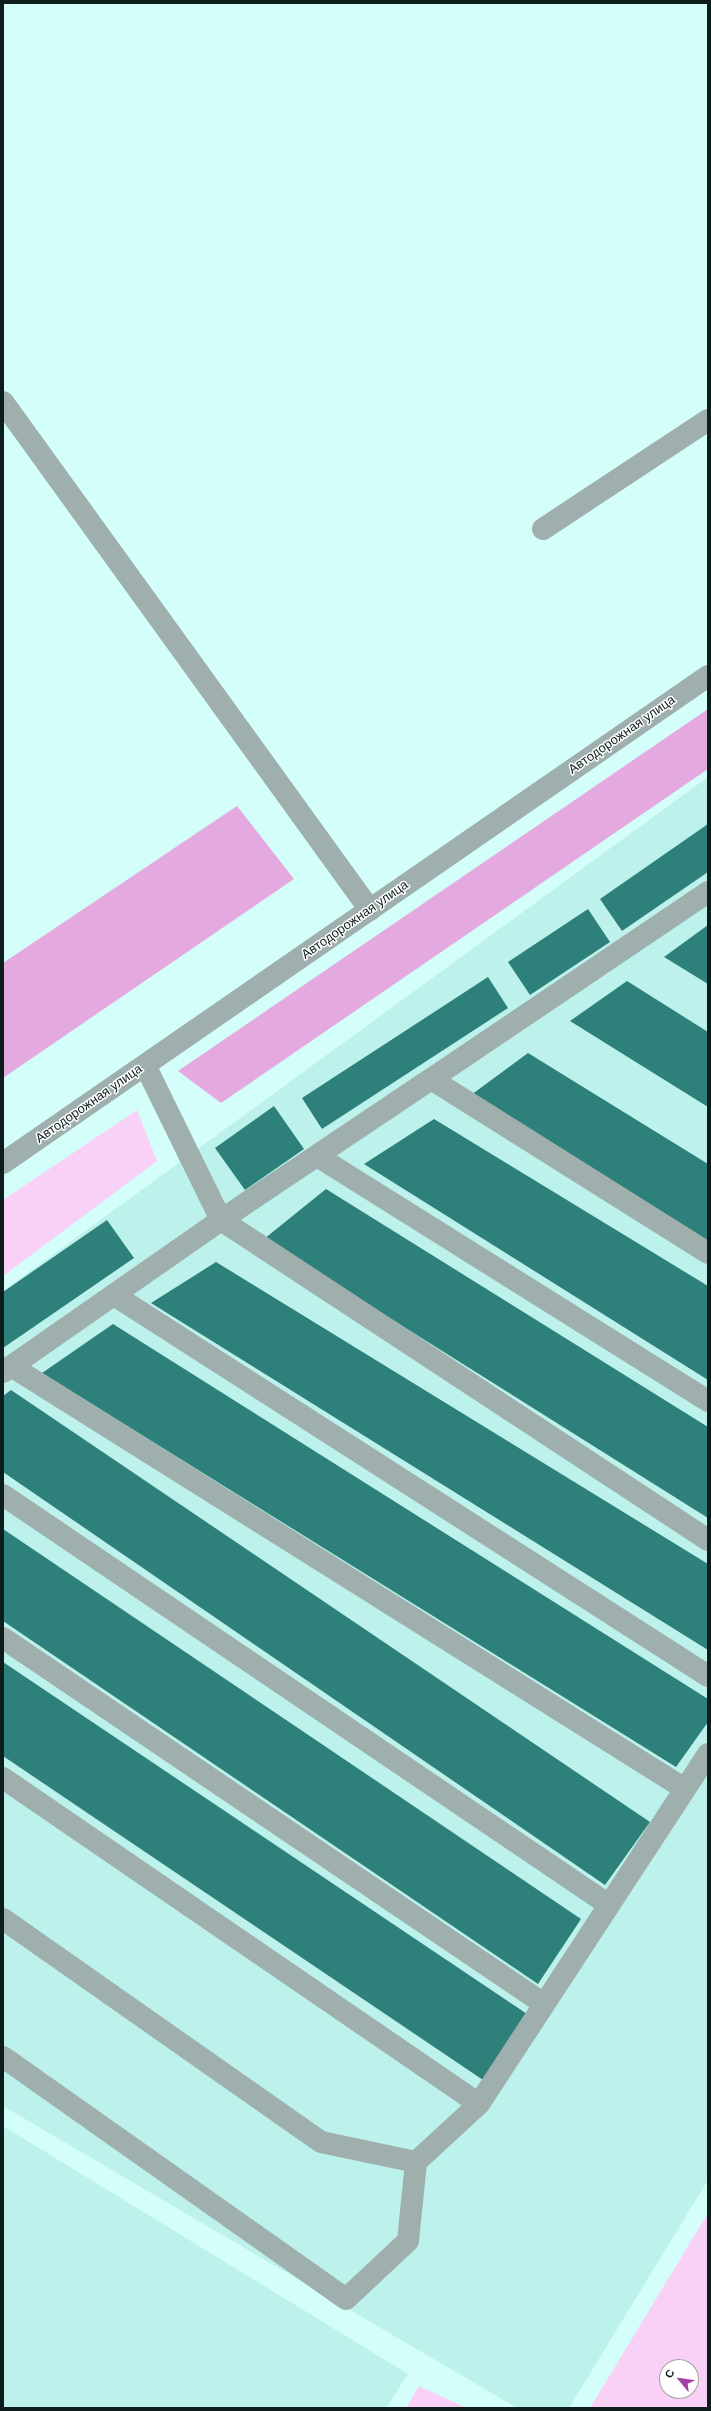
<!DOCTYPE html>
<html>
<head>
<meta charset="utf-8">
<style>
	body { margin:0 }
	#map { position:relative; width:711px; height:2411px; overflow:hidden; background:#d4fef9; font-family:Arial,sans-serif }
	canvas { display:block }
	.frame { position:absolute; inset:0; border:4px solid #0d1d1c; pointer-events:none }
	.north { position:absolute; left:659px; top:2359px; width:40px; height:40px; box-sizing:border-box; background:#fff; border:1px solid #9ea5a4; border-radius:50%; rotate:299deg; font-size:11px; font-weight:700; line-height:16px; text-align:center; color:#0d1d1c }
	.north::after { content:''; display:block; margin:auto; width:14px; height:18px; background:#a740a3; clip-path:polygon(50% 0,100% 100%,50% 72%,0 100%) }
</style>
</head>
<body>
<div id="map">
<canvas width="711" height="2411"></canvas>
<div class="frame"></div>
<div class="north">С</div>
</div>
<script>
const c = document.querySelector('canvas').getContext('2d');
c.lineJoin = 'round';
function paint(path, color) {
  c.fillStyle = color;
  c.fill(path, 'evenodd');
}
function poly(rows) {
  const path = new Path2D();
  for (const r of rows) {
    path.moveTo(r[0], r[1]);
    for (let i = 2; i < r.length; i += 2) path.lineTo(r[i], r[i + 1]);
  }
  return path;
}
function stroke(path, color, width, dash) {
  c.strokeStyle = color;
  c.lineWidth = width;
  c.lineCap = dash ? 'butt' : 'round';
  c.setLineDash(dash || []);
  c.stroke(path);
}
function label(font, color, halo, rows, align = 'center') {
  c.font = font + ' Arial,sans-serif';
  c.lineWidth = 3;
  c.setLineDash([]);
  c.textBaseline = 'middle';
  c.strokeStyle = halo;
  c.fillStyle = color;
  for (const [text, x, y, turn = 0] of rows) {
    c.save();
    c.translate(x, y);
    c.rotate((+turn || 0) * Math.PI / 180);
    c.textAlign = isNaN(turn) ? turn : align;
    if (halo) c.strokeText(text, 0, 0);
    c.fillText(text, 0, 0);
    c.restore();
  }
}
const built = poly([
	[708,777,708,2180,569,2408,517,2408,3,2106,3,1291],
	[3,2126,408,2374,386,2408,3,2408]
]);
const green = poly([
	[137,1110,157,1161,3,1276,3,1200],
	[708,2213,708,2408,590,2408],
	[667,2367,691,2367,691,2391,667,2391],
	[419,2386,467,2408,406,2408]
]);
const forest = poly([
	[708,709,708,769,221,1103,178,1071],
	[237,806,294,879,3,1078,3,963]
]);
const building = poly([
	[708,824,708,872,622,931,600,899],
	[588,909,610,942,530,995,508,962],
	[708,925,708,984,664,957],
	[488,977,508,1008,322,1129,302,1098],
	[627,981,708,1032,708,1107,570,1021],
	[528,1053,708,1164,708,1243,471,1095],
	[274,1106,304,1149,245,1190,215,1148],
	[434,1119,708,1286,708,1380,364,1164],
	[326,1189,708,1427,708,1518,264,1239],
	[107,1220,134,1258,3,1348,3,1292],
	[216,1262,708,1564,708,1650,151,1303],
	[113,1324,708,1699,708,1722,676,1767,42,1373],
	[11,1390,650,1822,605,1885,3,1472,3,1396],
	[3,1529,581,1919,538,1984,3,1621],
	[3,1662,527,2014,483,2080,3,1756]
]);
const minor = poly([
	[3,402,370,910],
	[543,529,708,420],
	[145,1065,221,1220,708,1540],
	[431,1079,708,892],
	[317,1156,708,1401],
	[3,1163,708,676],
	[114,1295,708,1676],
	[11,1366,685,1789],
	[3,1372,221,1220,431,1079,708,1253],
	[3,1495,609,1905],
	[3,1638,544,2004],
	[3,1778,479,2104],
	[3,1919,321,2142,416,2162,479,2104,708,1754],
	[3,2057,346,2299,408,2241,416,2162]
]);
const streetNames = [
	["Автодорожная улица",622,735,-35],
	["Автодорожная улица",355,920,-35],
	["Автодорожная улица",89,1104,-35]
];
paint(built, '#bdf1ec');
paint(green, '#fad1f6');
paint(forest, '#e4a9df');
paint(building, '#2e807a');
stroke(minor, '#9eafad', 22);
label('13px', '#0d1d1c', '#fff', streetNames);
</script>
</body>
</html>
